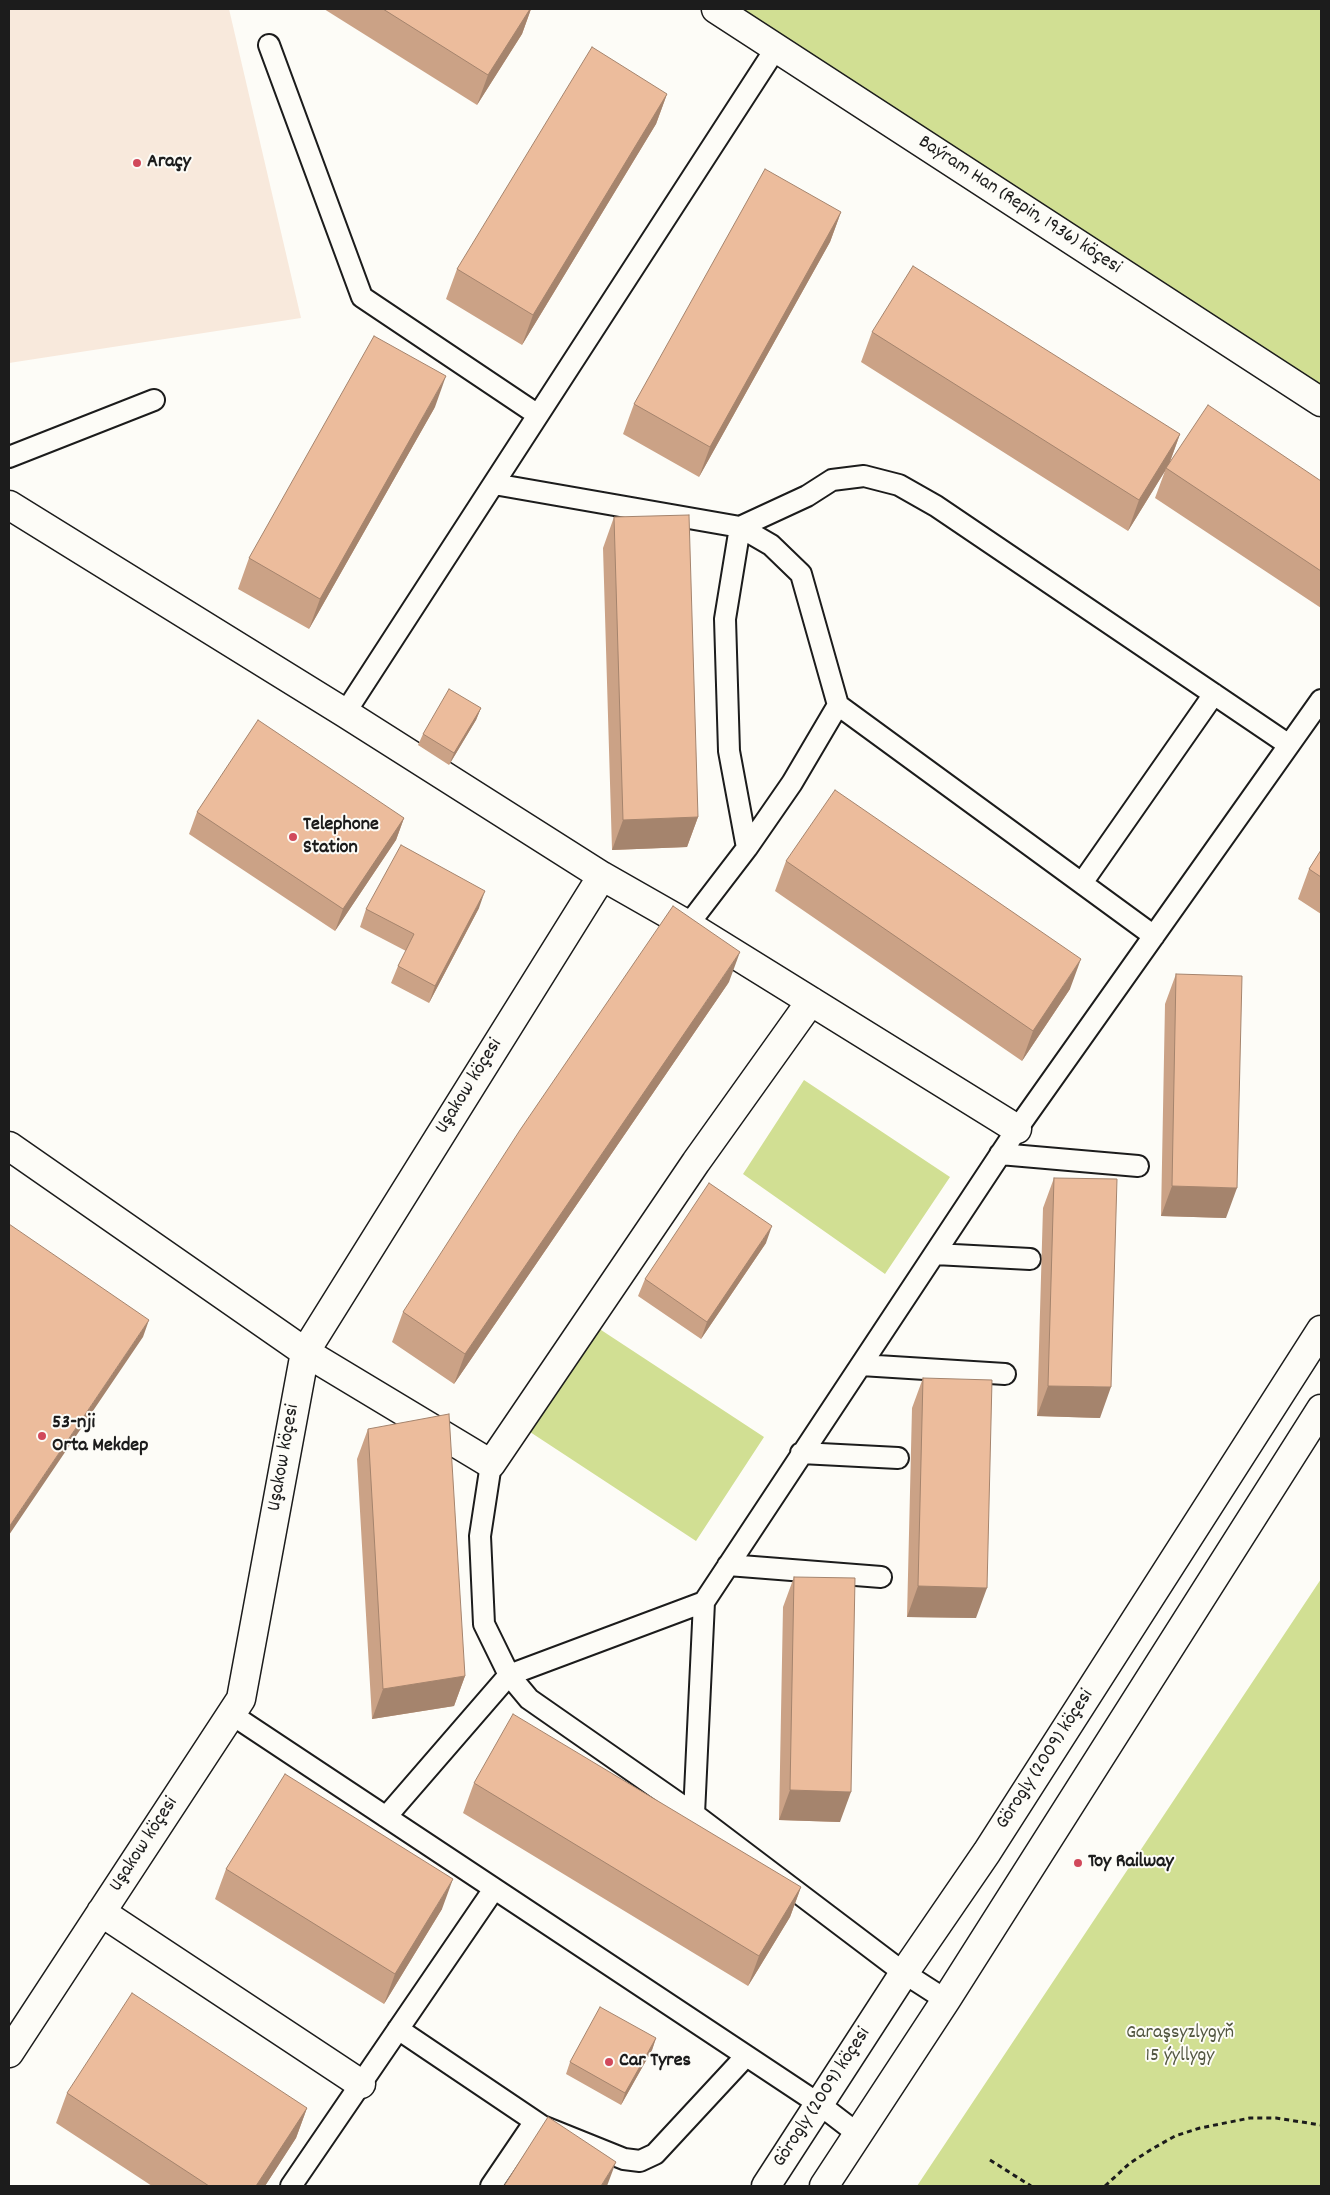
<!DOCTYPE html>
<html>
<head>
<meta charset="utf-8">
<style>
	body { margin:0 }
	#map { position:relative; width:1330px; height:2195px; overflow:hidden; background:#fdfcf7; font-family:Dekko,sans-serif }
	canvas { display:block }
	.frame { position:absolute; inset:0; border:10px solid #1c1c1c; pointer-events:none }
</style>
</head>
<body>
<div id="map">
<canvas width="1330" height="2195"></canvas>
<div class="frame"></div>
</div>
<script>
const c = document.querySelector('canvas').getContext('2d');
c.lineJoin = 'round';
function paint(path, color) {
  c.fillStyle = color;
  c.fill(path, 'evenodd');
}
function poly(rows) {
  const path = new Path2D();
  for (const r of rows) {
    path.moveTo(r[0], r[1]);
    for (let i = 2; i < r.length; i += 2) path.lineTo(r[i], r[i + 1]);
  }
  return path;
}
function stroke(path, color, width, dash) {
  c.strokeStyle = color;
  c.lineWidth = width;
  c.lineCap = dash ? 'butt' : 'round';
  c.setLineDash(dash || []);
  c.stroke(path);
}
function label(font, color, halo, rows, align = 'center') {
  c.font = font + ' Dekko,sans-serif';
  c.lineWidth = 4;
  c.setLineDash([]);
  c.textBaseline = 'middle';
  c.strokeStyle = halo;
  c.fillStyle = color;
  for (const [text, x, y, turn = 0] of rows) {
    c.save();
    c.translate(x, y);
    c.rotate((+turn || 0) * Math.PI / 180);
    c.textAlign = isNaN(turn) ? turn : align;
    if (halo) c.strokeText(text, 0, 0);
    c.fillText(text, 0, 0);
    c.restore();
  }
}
const built = poly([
	[9,9,229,9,301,318,9,363]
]);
const green = poly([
	[717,9,1321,9,1321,409],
	[804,1080,950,1177,885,1274,743,1174],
	[595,1326,764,1437,696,1541,527,1430],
	[1321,1579,1321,2186,917,2186]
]);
const path = poly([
	[990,2160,1031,2186],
	[1105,2186,1130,2163,1152,2149,1175,2136,1200,2128,1250,2118,1276,2118,1321,2125]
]);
const service = poly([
	[269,45,362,297,538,415],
	[9,457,154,400],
	[494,484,740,527,771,545,801,574,838,705,1154,936],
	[345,713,776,48],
	[747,848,792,783,838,705],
	[1082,883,1214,694],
	[688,925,747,848,729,751,725,619,740,527,807,496,832,480,864,476,899,485,936,506,1289,745],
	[1000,1154,1138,1166],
	[935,1254,1030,1259],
	[861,1365,1005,1374],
	[801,1453,898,1458],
	[491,1464,480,1536,484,1624,509,1675,529,1699,694,1814],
	[728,1565,881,1577],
	[231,1714,819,2104,858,2134],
	[386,1817,509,1675,704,1602],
	[946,2000,904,1973,694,1814,704,1602,1017,1129,1321,700],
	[398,2029,542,2126],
	[291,2186,494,1889],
	[491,2186,529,2130,542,2126,624,2159,640,2161,655,2154,746,2056]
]);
const minor = poly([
	[9,505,345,713,602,876,688,925,1017,1129],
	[9,1146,305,1352,491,1464,696,1162,811,1001],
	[101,1912,361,2084],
	[9,2053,241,1699,305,1352,602,876]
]);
const tertiary = poly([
	[716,9,1321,402],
	[766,2186,904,1973,987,1852,1321,1330],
	[824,2186,946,2000,1321,1409]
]);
const wall = poly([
	[324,9,531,9,522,34,477,105],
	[667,94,656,124,522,345,446,299,457,269],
	[841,212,830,242,699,477,623,434,634,404],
	[872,332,1180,434,1170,462,1321,481,1321,608,1155,498,1165,471,1128,531,861,362],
	[435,407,309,629,238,589,249,558],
	[614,517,698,817,687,847,612,850,603,548],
	[481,708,476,720,449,765,418,745,423,734],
	[197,812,404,818,396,840,335,931,189,834],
	[1321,850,1321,914,1298,899,1309,869],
	[786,861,1070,989,1022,1061,775,891],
	[479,908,429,1003,391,983,398,966,406,951,360,927,366,909],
	[1176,974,1226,1218,1161,1216,1165,1004],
	[729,982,454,1384,392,1342,403,1312],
	[1054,1178,1100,1418,1037,1416,1043,1208],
	[766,1243,701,1339,638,1296,645,1279],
	[923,1378,976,1618,907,1617,912,1408],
	[368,1429,465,1676,454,1706,372,1719,357,1459],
	[794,1577,840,1822,779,1820,783,1607],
	[474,1783,801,1887,790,1917,748,1986,463,1813],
	[226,1869,442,1909,384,2004,215,1899],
	[656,2038,652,2050,621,2105,566,2074,570,2062],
	[67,2093,307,2108,296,2138,265,2186,152,2186,56,2123]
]);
const shadedWall = poly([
	[530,9,531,9,522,34,477,105,488,75],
	[667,94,656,124,522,345,533,315],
	[841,212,830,242,699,477,710,447],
	[446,376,435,407,309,629,320,599],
	[1180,434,1169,464,1166,468,1165,471,1128,531,1139,500],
	[481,708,476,720,449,765,454,753],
	[698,817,687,847,612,850,623,820],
	[404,818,396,840,335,931,343,909],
	[485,891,479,908,429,1003,435,986],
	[740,952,729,982,454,1384,465,1354],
	[1081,959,1070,989,1022,1061,1033,1031],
	[1172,1186,1237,1188,1226,1218,1161,1216],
	[772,1226,766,1243,701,1339,707,1322],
	[149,1320,143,1337,9,1535,9,1527],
	[1048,1386,1111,1387,1100,1418,1037,1416],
	[918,1586,987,1588,976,1618,907,1617],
	[465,1676,454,1706,372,1719,383,1689],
	[790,1790,851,1792,840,1822,779,1820],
	[453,1879,442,1909,384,2004,395,1974],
	[801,1887,790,1917,748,1986,759,1956],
	[656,2038,652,2050,621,2105,625,2093],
	[307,2108,296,2138,265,2186,256,2186],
	[616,2162,607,2186,601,2186]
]);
const building = poly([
	[383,9,530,9,488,75,383,9],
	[592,47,667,94,533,315,457,269,592,47],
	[765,169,841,212,710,447,634,404,765,169],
	[913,266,1180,434,1139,500,872,332,913,266],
	[374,336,446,376,320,599,249,558,374,336],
	[1208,405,1321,481,1321,571,1166,468,1208,405],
	[689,515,698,817,623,820,614,517,689,515],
	[449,689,481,708,454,753,423,734,449,689],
	[258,720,404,818,343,909,197,812,258,720],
	[835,790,1081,959,1033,1031,786,861,835,790],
	[401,845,485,891,435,986,398,966,414,934,366,909,401,845],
	[1321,850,1321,877,1309,869,1321,850],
	[673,906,740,952,465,1354,403,1312,520,1130,673,906],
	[1176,974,1242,976,1237,1188,1172,1186,1176,974],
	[1054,1178,1117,1179,1111,1387,1048,1386,1054,1178],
	[709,1183,772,1226,707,1322,645,1279,709,1183],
	[9,1224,149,1320,9,1527,9,1224],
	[923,1378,992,1380,987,1588,918,1586,923,1378],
	[449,1414,465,1676,383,1689,368,1429,449,1414],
	[794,1577,855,1578,851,1792,790,1790,794,1577],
	[513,1714,801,1887,759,1956,474,1783,513,1714],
	[285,1774,453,1879,395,1974,226,1869,285,1774],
	[132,1993,307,2108,256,2186,209,2186,67,2093,132,1993],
	[600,2007,656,2038,625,2093,570,2062,600,2007],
	[548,2117,616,2162,601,2186,504,2186,548,2117]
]);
const markers = [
	[137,163,5,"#d1495b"],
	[293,837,5,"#d1495b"],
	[42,1436,5,"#d1495b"],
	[1078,1863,5,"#d1495b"],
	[609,2062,5,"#d1495b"]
];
const poiNames = [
	["Araçy",147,163],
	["Telephone",303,826],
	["Station",303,849],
	["53-nji",52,1424],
	["Orta Mekdep",52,1447],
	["Toy Railway",1088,1863],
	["Car Tyres",619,2062]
];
const streetNames = [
	["Baýram Han (Repin, 1936) köçesi",1019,206,33],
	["Uşakow köçesi",470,1087,-58],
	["Uşakow köçesi",285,1458,-80],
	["Görogly (2009) köçesi",1046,1760,-57],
	["Uşakow köçesi",145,1845,-57],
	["Görogly (2009) köçesi",823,2098,-57]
];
const parkNames = [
	["Garaşsyzlygyň",1180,2034],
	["15 ýyllygy",1180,2057]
];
paint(built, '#f8e9dc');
paint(green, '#d1df93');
stroke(service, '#1c1c1c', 24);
stroke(minor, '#1c1c1c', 31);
stroke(tertiary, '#1c1c1c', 31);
stroke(path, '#1c1c1c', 3, [5, 4]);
stroke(service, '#fdfcf7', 20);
stroke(minor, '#fdfcf7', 28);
stroke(tertiary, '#fdfcf7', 28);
paint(wall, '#cba286');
paint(shadedWall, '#a5846d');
paint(building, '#ecbc9c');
stroke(building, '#a5846d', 1);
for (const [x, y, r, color] of markers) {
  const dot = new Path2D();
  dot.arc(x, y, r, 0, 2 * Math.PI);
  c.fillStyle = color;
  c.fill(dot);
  stroke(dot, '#fdfcf7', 2);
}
label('bold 20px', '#1c1c1c', '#fdfcf7', poiNames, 'left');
label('20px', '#1c1c1c', '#fdfcf7', streetNames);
label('20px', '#525640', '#fdfcf7', parkNames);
</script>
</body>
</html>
